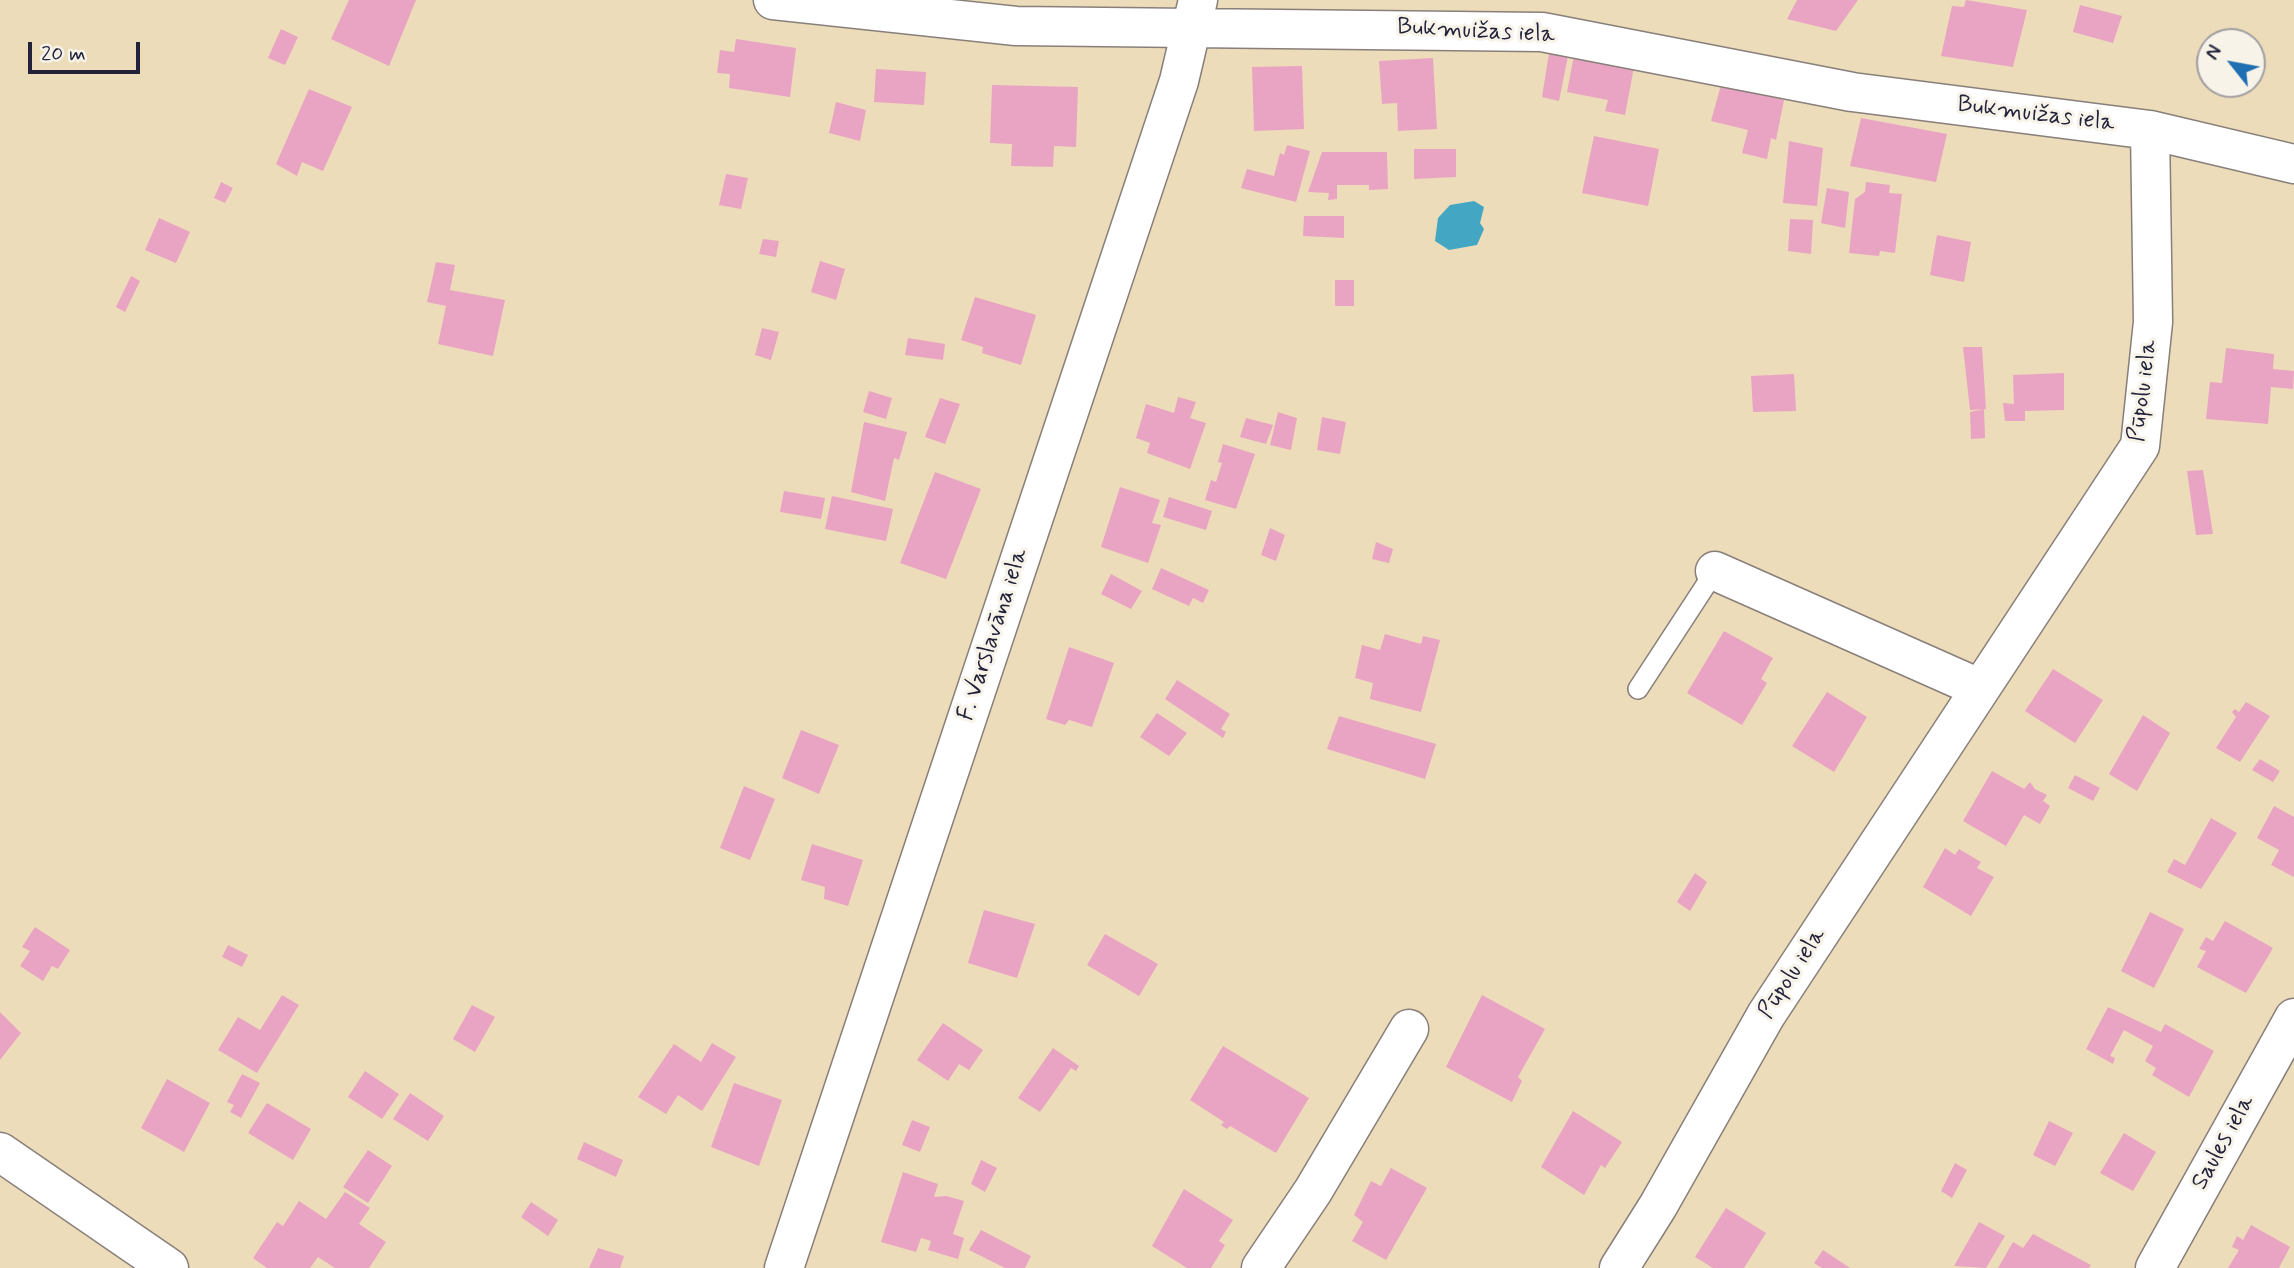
<!DOCTYPE html>
<html>
<head>
<meta charset="utf-8">
<style>
	body { margin:0 }
	#map { position:relative; width:2294px; height:1268px; overflow:hidden; background:#eddcb9; font-family:Mynerve,sans-serif }
	canvas { display:block }
	.north { position:absolute; left:2196px; top:28px; width:70px; height:70px; box-sizing:border-box; background:#f7f3e8; border:2px solid #a29fa3; border-radius:50%; rotate:301deg; font-size:19px; font-weight:700; line-height:28px; text-align:center; color:#22223b }
	.north::after { content:''; display:block; margin:auto; width:24px; height:32px; background:#1f6fb2; clip-path:polygon(50% 0,100% 100%,50% 72%,0 100%) }
	.scale { position:absolute; left:28px; top:42px; width:112px; height:32px; box-sizing:border-box; border:4px solid #22223b; border-top:0; padding-left:9px; font-size:21px; line-height:24px; white-space:nowrap; color:#22223b; -webkit-text-stroke:5px #f7f3e8; paint-order:stroke }
</style>
</head>
<body>
<div id="map">
<canvas width="2294" height="1268"></canvas>
<div class="north">N</div>
<div class="scale">20 m</div>
</div>
<script>
const c = document.querySelector('canvas').getContext('2d');
c.lineJoin = 'round';
function paint(path, color) {
  c.fillStyle = color;
  c.fill(path, 'evenodd');
}
function poly(rows) {
  const path = new Path2D();
  for (const r of rows) {
    path.moveTo(r[0], r[1]);
    for (let i = 2; i < r.length; i += 2) path.lineTo(r[i], r[i + 1]);
  }
  return path;
}
function stroke(path, color, width, dash) {
  c.strokeStyle = color;
  c.lineWidth = width;
  c.lineCap = dash ? 'butt' : 'round';
  c.setLineDash(dash || []);
  c.stroke(path);
}
function label(font, color, halo, rows, align = 'center') {
  c.font = font + ' Mynerve,sans-serif';
  c.lineWidth = 6;
  c.setLineDash([]);
  c.textBaseline = 'middle';
  c.strokeStyle = halo;
  c.fillStyle = color;
  for (const [text, x, y, turn = 0] of rows) {
    c.save();
    c.translate(x, y);
    c.rotate((+turn || 0) * Math.PI / 180);
    c.textAlign = isNaN(turn) ? turn : align;
    if (halo) c.strokeText(text, 0, 0);
    c.fillText(text, 0, 0);
    c.restore();
  }
}
const water = poly([
	[1474,201,1484,207,1480,223,1484,229,1477,245,1449,250,1435,241,1438,218,1450,205]
]);
const building = poly([
	[349,0,416,0,389,66,331,39],
	[1797,0,1858,0,1836,31,1787,19],
	[1966,0,2027,10,2013,67,1941,56,1952,6,1964,7],
	[2080,5,2122,16,2113,43,2073,32],
	[281,29,298,37,285,65,268,58],
	[736,39,796,48,790,97,729,88,730,74,717,73,720,50,734,52],
	[1550,47,1569,51,1559,101,1542,97],
	[1574,55,1634,67,1625,115,1605,111,1608,100,1567,92],
	[1433,58,1437,129,1398,131,1397,103,1382,104,1379,61],
	[1302,66,1304,129,1254,131,1252,67],
	[876,69,926,72,924,105,874,102],
	[992,85,1078,87,1076,147,1054,146,1053,167,1011,166,1012,144,990,143],
	[1721,85,1784,100,1776,140,1771,138,1767,159,1742,153,1748,130,1711,121],
	[309,89,352,107,323,171,302,162,297,176,276,164],
	[836,102,866,110,860,141,829,133],
	[1861,118,1947,134,1936,182,1850,166],
	[1594,136,1659,149,1648,206,1582,193],
	[1789,141,1823,148,1817,206,1783,203],
	[1287,145,1310,151,1296,202,1241,188,1247,169,1274,176,1280,153,1284,155],
	[1414,149,1456,149,1456,177,1414,179],
	[1322,152,1387,152,1388,189,1369,190,1369,185,1337,185,1337,199,1328,200,1329,193,1308,192],
	[726,174,748,178,741,209,719,205],
	[221,182,233,188,225,203,214,198],
	[1866,182,1890,185,1889,193,1902,194,1895,253,1880,251,1879,256,1849,253,1855,199,1865,192],
	[1827,188,1849,192,1845,228,1821,223],
	[1304,216,1344,216,1344,238,1303,236],
	[159,218,190,232,176,263,145,250],
	[1790,219,1813,220,1811,254,1788,251],
	[1937,235,1971,242,1964,282,1930,275],
	[763,239,779,241,776,257,759,254],
	[820,261,845,269,836,300,811,292],
	[436,262,455,265,450,290,505,300,493,356,438,344,446,306,427,302],
	[131,276,140,281,125,312,116,307],
	[1335,280,1354,280,1354,306,1335,306],
	[975,297,1036,315,1021,365,982,353,983,347,961,340],
	[762,328,779,332,771,360,755,355],
	[908,338,945,344,943,360,905,355],
	[1963,347,1982,347,1986,409,1970,410],
	[2226,348,2274,354,2273,369,2294,371,2293,389,2271,387,2268,424,2206,419,2210,382,2222,383],
	[2064,373,2064,410,2025,411,2025,421,2005,421,2003,403,2014,404,2013,375],
	[1794,374,1796,411,1753,412,1751,376],
	[869,391,892,398,886,419,863,412],
	[1178,397,1196,402,1190,418,1206,423,1190,469,1147,453,1150,443,1136,438,1146,404,1174,413],
	[940,398,960,404,945,444,925,437],
	[1984,409,1985,438,1971,439,1970,412],
	[1278,412,1297,418,1291,450,1270,445],
	[1322,417,1346,422,1340,454,1317,450],
	[1246,418,1273,425,1266,444,1240,437],
	[864,422,907,432,899,460,894,458,885,501,851,492],
	[1223,444,1255,454,1236,509,1205,500,1211,480,1216,482,1222,463,1218,462],
	[2203,470,2213,534,2196,535,2187,471],
	[935,472,981,489,946,579,900,563],
	[1120,487,1160,500,1152,523,1161,525,1148,563,1101,547],
	[784,491,825,498,821,519,780,512],
	[832,496,893,509,886,541,825,529],
	[1169,497,1212,511,1206,530,1163,517],
	[1270,528,1285,535,1276,561,1261,555],
	[1376,542,1393,549,1389,563,1372,559],
	[1161,568,1209,590,1203,603,1193,598,1189,606,1152,589],
	[1111,574,1142,591,1131,609,1101,594],
	[1724,631,1773,658,1761,679,1767,683,1742,725,1687,693],
	[1385,634,1421,644,1423,636,1440,640,1421,712,1370,699,1373,683,1355,678,1362,645,1380,650],
	[1069,647,1114,663,1092,727,1069,720,1065,725,1046,719],
	[2053,669,2103,700,2075,743,2025,711],
	[1177,680,1230,714,1221,729,1226,732,1223,738,1165,699],
	[1827,692,1867,717,1834,772,1792,746],
	[2246,702,2270,716,2240,762,2216,748,2236,717,2232,712,2235,709,2239,712],
	[1157,713,1187,733,1169,756,1140,737],
	[2143,715,2170,733,2137,791,2109,774],
	[1339,716,1436,744,1425,779,1327,749],
	[801,730,839,745,819,794,782,778],
	[2260,759,2280,771,2273,782,2252,770],
	[1992,771,2024,789,2030,782,2035,789,2047,795,2043,801,2050,806,2040,824,2024,815,2006,846,1963,821],
	[2075,775,2100,788,2093,801,2068,788],
	[744,786,775,799,750,860,720,848],
	[2274,806,2294,817,2294,877,2271,865,2279,850,2257,838],
	[2211,818,2237,833,2201,889,2167,872,2174,859,2185,865],
	[812,844,863,860,848,906,824,899,825,887,801,880],
	[1945,848,1955,855,1959,849,1981,862,1977,868,1994,877,1971,916,1923,887],
	[1695,873,1707,882,1690,911,1677,902],
	[984,910,1035,924,1017,978,968,963],
	[2150,912,2184,929,2154,988,2121,971],
	[2225,921,2273,948,2246,993,2197,967,2206,951,2199,949,2206,937,2213,941],
	[35,927,70,950,58,969,52,966,43,981,20,966,30,951,22,947],
	[1105,934,1158,964,1139,996,1087,965],
	[228,945,248,955,242,967,222,957],
	[282,995,299,1005,257,1073,218,1050,238,1017,260,1030],
	[1482,995,1545,1029,1518,1077,1522,1081,1512,1102,1446,1067],
	[472,1005,495,1017,475,1052,453,1039],
	[2108,1007,2161,1032,2165,1024,2214,1051,2189,1097,2152,1075,2156,1068,2145,1061,2153,1046,2124,1030,2110,1056,2115,1058,2113,1064,2086,1049],
	[0,1012,21,1033,0,1060],
	[943,1023,983,1050,969,1070,959,1064,948,1081,917,1060],
	[712,1043,736,1057,702,1111,678,1095,666,1114,638,1097,674,1044,701,1062],
	[1223,1046,1309,1098,1276,1153,1230,1126,1227,1129,1221,1125,1224,1122,1190,1100],
	[1053,1048,1079,1066,1076,1071,1071,1068,1040,1112,1018,1098],
	[365,1071,399,1094,382,1119,348,1097],
	[242,1074,260,1083,241,1118,230,1112,234,1105,227,1102],
	[167,1079,210,1103,184,1152,141,1128],
	[734,1083,782,1100,759,1166,711,1147],
	[410,1093,444,1116,428,1141,393,1119],
	[267,1103,311,1129,293,1160,248,1133],
	[1573,1111,1622,1142,1605,1168,1601,1165,1584,1195,1541,1167],
	[912,1120,930,1127,920,1152,902,1145],
	[2049,1121,2073,1133,2055,1166,2033,1155],
	[2124,1133,2156,1152,2133,1191,2100,1173],
	[584,1142,623,1160,616,1177,577,1159],
	[368,1150,392,1166,368,1203,343,1187],
	[981,1160,997,1168,985,1192,971,1184],
	[1955,1163,1967,1170,1952,1198,1941,1191],
	[1391,1168,1427,1188,1386,1260,1352,1241,1363,1222,1354,1215,1371,1181,1381,1186],
	[903,1172,938,1184,934,1197,946,1196,964,1201,953,1234,964,1238,958,1259,928,1250,931,1241,921,1238,916,1252,881,1242],
	[1184,1189,1233,1220,1219,1241,1225,1245,1211,1268,1187,1268,1152,1246],
	[345,1192,370,1208,359,1224,386,1242,369,1268,335,1268,318,1257,310,1268,267,1268,253,1258,277,1222,283,1226,299,1201,326,1219],
	[531,1202,558,1220,548,1236,521,1217],
	[1726,1208,1766,1233,1744,1268,1713,1268,1695,1257],
	[1979,1222,2005,1236,1986,1268,1954,1266],
	[2251,1225,2290,1247,2279,1268,2228,1268,2239,1250,2232,1247,2237,1236,2243,1240],
	[981,1230,1031,1256,1025,1268,1005,1268,969,1250],
	[2033,1234,2091,1265,2089,1268,1998,1268,2013,1242,2023,1248],
	[598,1248,624,1256,620,1268,589,1268],
	[1823,1250,1850,1268,1822,1268,1814,1263]
]);
const service = poly([
	[1638,689,1715,571]
]);
const minor = poly([
	[773,0,1016,26,1542,32,1852,92,2150,130,2294,164],
	[1715,571,1979,688],
	[0,1152,169,1268],
	[784,1268,1179,81,1198,0],
	[1261,1268,1313,1191,1409,1029],
	[1619,1268,1658,1206,1766,1015,2140,446,2153,322,2150,130],
	[2155,1268,2294,1018]
]);
const streetNames = [
	["Bukmuižas iela",1476,32,3],
	["Bukmuižas iela",2036,115,7],
	["Pūpolu iela",2144,391,-83],
	["F. Varslavāna iela",994,635,-72],
	["Pūpolu iela",1793,974,-57],
	["Saules iela",2224,1143,-61]
];
paint(water, '#43a7c3');
paint(building, '#e9a4c3');
stroke(service, '#887f7a', 22);
stroke(minor, '#887f7a', 41);
stroke(service, '#fff', 19);
stroke(minor, '#fff', 38);
label('24px', '#22223b', '#f7f3e8', streetNames);
</script>
</body>
</html>
